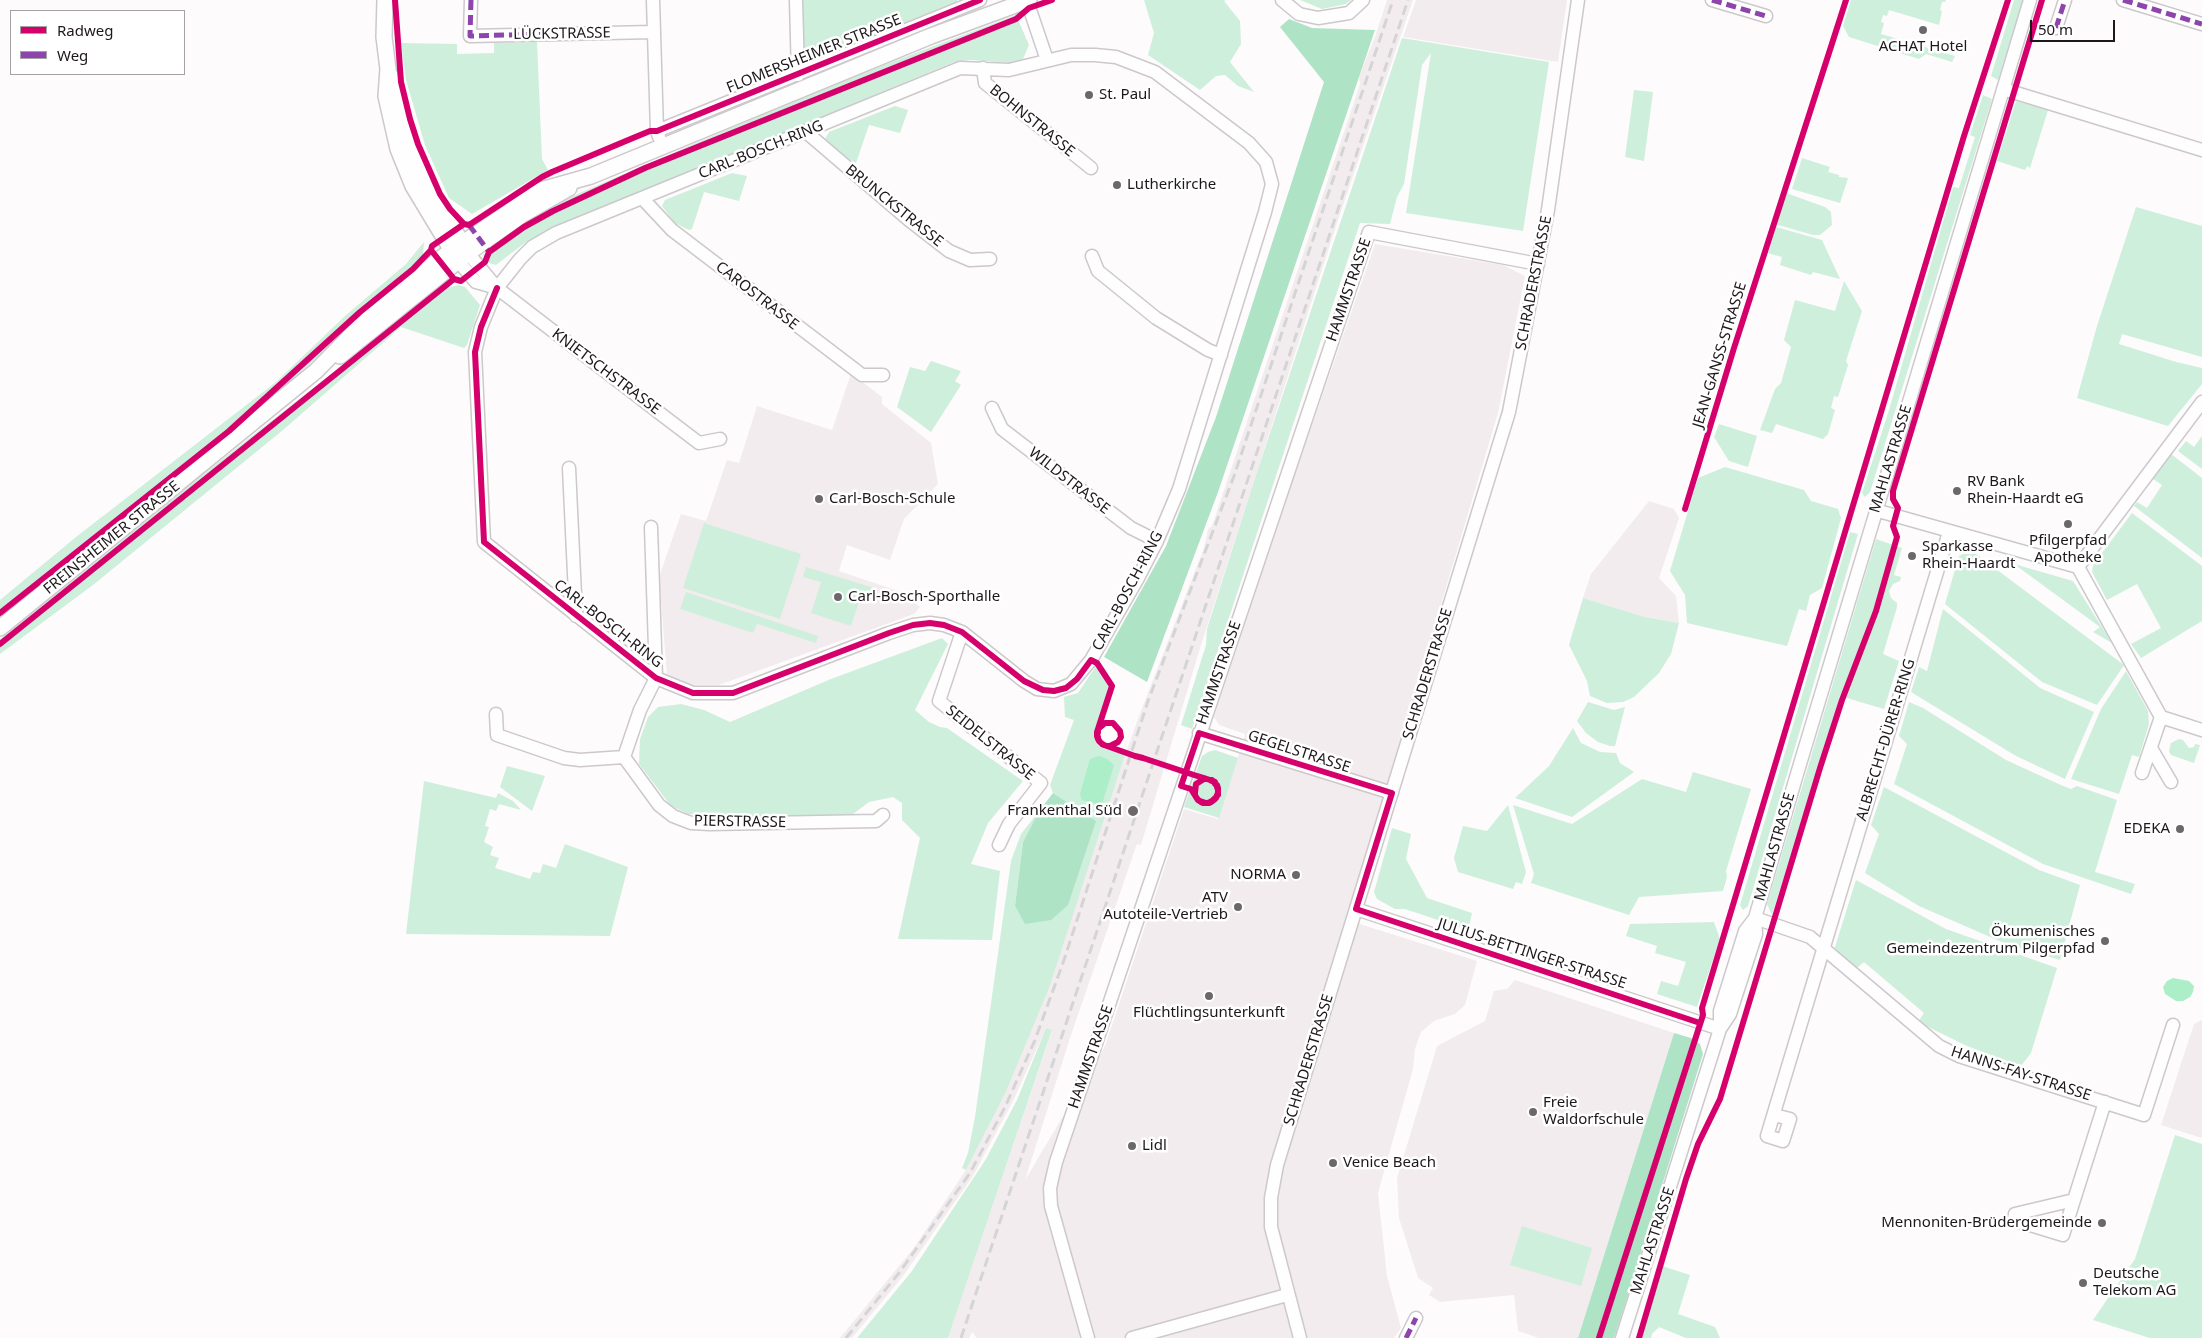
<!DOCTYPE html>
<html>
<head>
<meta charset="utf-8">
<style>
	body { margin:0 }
	#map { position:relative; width:2202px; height:1338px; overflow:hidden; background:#fdfbfc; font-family:"Noto Sans",sans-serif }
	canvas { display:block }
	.legend { position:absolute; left:10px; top:10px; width:175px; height:65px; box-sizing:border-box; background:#fff; border:1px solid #a5a2a4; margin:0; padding:6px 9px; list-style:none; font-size:15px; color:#1e171b }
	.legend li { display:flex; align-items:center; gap:10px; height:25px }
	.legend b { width:25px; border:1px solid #a5a2a4 }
	.scale { position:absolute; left:2030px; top:20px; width:85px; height:22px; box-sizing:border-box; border:2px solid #1e171b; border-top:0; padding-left:6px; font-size:15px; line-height:18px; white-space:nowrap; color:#1e171b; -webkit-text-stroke:4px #fff; paint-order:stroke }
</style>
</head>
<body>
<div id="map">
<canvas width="2202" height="1338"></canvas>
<ul class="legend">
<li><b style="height:6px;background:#d6006c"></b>Radweg</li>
<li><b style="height:6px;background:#8e44ad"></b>Weg</li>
</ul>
<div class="scale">50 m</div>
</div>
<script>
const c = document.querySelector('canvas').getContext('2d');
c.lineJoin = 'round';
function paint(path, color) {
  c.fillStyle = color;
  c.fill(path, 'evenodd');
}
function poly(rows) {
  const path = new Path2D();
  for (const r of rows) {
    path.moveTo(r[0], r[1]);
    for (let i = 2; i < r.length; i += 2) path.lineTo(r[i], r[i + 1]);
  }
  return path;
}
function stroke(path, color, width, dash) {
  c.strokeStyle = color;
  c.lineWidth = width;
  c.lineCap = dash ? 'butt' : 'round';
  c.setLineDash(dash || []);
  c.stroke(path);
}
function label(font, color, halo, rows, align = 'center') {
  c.font = font + ' "Noto Sans",sans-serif';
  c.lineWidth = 5;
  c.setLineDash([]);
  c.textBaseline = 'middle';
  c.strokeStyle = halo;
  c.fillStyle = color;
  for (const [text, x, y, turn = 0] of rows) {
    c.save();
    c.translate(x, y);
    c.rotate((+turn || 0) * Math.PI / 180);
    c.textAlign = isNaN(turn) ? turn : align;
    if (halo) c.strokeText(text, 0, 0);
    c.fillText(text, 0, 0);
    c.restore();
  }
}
const built = poly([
	[1387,0,1413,0,1337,223,1254,481,1201,645,1141,845,1137,844,1071,1035,1025,1180,1105,1046,1184,809,1218,819,1245,734,1219,725,1214,717,1285,503,1375,244,1503,265,1525,276,1498,413,1347,920,1477,961,1465,1005,1455,1014,1434,1021,1421,1032,1415,1049,1413,1069,1378,1193,1387,1276,1401,1328,1394,1338,977,1338,972,1332,969,1338,948,1338,1052,1031,1046,1028,1014,1099,973,1176,903,1276,852,1338,840,1338,913,1249,966,1170,1005,1094,1139,716,1204,548,1208,529,1212,526,1360,84,1359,78,1362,69,1375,37],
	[1416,0,1567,0,1558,62,1403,37],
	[851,373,882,397,882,404,931,443,938,484,904,519,890,560,847,545,839,571,901,592,920,607,914,614,719,685,693,685,667,675,659,577,681,514,706,521,727,460,739,463,757,406,832,430],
	[1649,501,1674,509,1679,518,1659,578,1676,596,1679,623,1645,617,1583,598,1591,574],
	[1515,980,1674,1033,1578,1338,1539,1338,1518,1331,1514,1295,1440,1302,1429,1295,1433,1288,1418,1278,1399,1218,1397,1178,1437,1046,1485,1021,1494,991,1507,989],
	[2202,1020,2202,1138,2161,1125,2194,1024]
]);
const green = poly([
	[801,0,957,0,957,2,806,62,803,49],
	[1144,0,1226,0,1224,1,1240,21,1241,44,1230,62,1254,92,1238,86,1225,75,1216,76,1200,90,1148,55,1154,33],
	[1300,0,1351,0,1346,4,1322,9],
	[1851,0,1946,0,1945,2,1942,2,1940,10,1942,11,1939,25,1889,10,1887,16,1883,15,1881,22,1884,23,1881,34,1955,56,1952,62,1926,54,1919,59,1849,37,1843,26],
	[2014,0,2023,0,1998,80,1991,76],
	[1016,15,1029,45,1023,59,1010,63,970,60,954,62,554,228,526,242,496,265,489,263,483,255,520,226,568,198,836,83],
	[1402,38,1549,62,1523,231,1406,213,1431,53,1422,65,1404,184,1397,197,1390,224,1360,223,1192,729,1181,725,1206,645,1207,629,1254,481],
	[537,42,542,159,548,170,472,214,449,198,425,145,406,80,401,43,457,44,457,54,494,53,494,43],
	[1634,90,1653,92,1644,161,1625,157],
	[1983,95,1992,99,1870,492,1865,497,1862,493,1889,410,1953,187,1959,188,1975,137,1970,135],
	[2016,101,2048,110,2030,168,2027,166,2025,170,1997,161],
	[895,106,908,110,900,133,869,125,856,163,842,155,825,139,829,132],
	[1802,158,1830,167,1828,172,1839,175,1839,177,1848,178,1840,203,1792,189],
	[732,173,747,176,739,201,704,192,692,229,689,230,675,223,662,206,665,200],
	[1786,193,1825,207,1831,212,1832,225,1820,235,1813,235,1775,224],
	[2136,207,2202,226,2202,357,2122,334,2119,344,2176,362,2202,368,2202,384,2168,426,2077,398,2097,326],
	[1776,227,1822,240,1840,279,1813,272,1811,275,1780,265,1782,257,1768,253],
	[424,242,422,269,353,325,277,393,0,623,0,600,76,537,276,382,345,316,406,264],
	[1844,281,1862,311,1846,361,1848,365,1838,397,1834,396,1831,408,1835,410,1828,434,1823,439,1776,424,1772,433,1760,430,1775,389,1781,383,1791,347,1784,340,1795,300,1835,311],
	[459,285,465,287,480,305,467,345,464,348,401,327,283,430,93,585,0,654,0,639,119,543,155,512,340,367,433,291],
	[931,361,961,371,955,381,961,385,931,432,897,407,910,367,925,371],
	[1719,424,1757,436,1748,467,1729,461,1714,437],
	[2202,436,2202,469,2178,451,2186,441,2194,447],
	[2171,454,2202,478,2202,558,2134,506,2137,502,2147,508,2162,485,2153,479],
	[1725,467,1804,490,1811,501,1838,509,1841,518,1822,588,1810,595,1806,611,1799,609,1787,646,1687,623,1685,595,1670,571,1698,478],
	[2132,513,2202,566,2202,621,2141,658,2131,644,2161,628,2137,584,2107,600,2092,572,2093,565],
	[704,523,801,554,780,619,683,588],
	[1850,532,1858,534,1748,906,1743,910,1740,905],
	[1876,539,1902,548,1894,575,1901,577,1900,581,1893,584,1889,591,1891,598,1897,603,1897,607,1883,654,1899,661,1884,709,1840,696,1772,915,1767,904],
	[1963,554,1976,554,2124,665,2097,705,2042,682,1945,604,1959,556],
	[2014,564,2073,581,2112,643,2093,632,2100,627],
	[806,567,874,588,870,599,861,596,851,626,811,613,821,582,803,577],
	[686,592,818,636,816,643,757,624,753,633,680,609],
	[1583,598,1645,617,1679,623,1671,654,1659,673,1634,697,1623,702,1607,703,1590,696,1587,681,1569,645],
	[1943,609,2040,688,2094,712,2065,779,2016,756,1911,692,1919,667,1927,671],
	[942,638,948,644,915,710,929,722,940,727,947,728,1023,781,988,823,971,864,1000,871,992,940,898,939,920,838,902,820,902,803,893,797,869,802,849,817,742,818,689,814,671,806,639,764,640,739,648,717,658,707,681,704,704,710,730,722,831,679],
	[1096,666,1110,689,1095,729,1098,743,1105,749,1125,755,1049,988,1005,1094,966,1170,962,1168,968,1153,975,1117,1011,861,1021,834,1039,811,1023,842,1015,906,1026,924,1095,821,1053,793,1050,785,1074,720,1065,717,1064,697,1078,693],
	[2126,671,2148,711,2149,724,2139,757,2132,755,2119,794,2071,779,2101,709],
	[1588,702,1614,710,1625,707,1615,746,1610,746,1598,742,1586,733,1577,721],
	[1909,702,1923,708,2006,760,2063,786,2071,789,2077,786,2117,800,2095,872,2135,884,2131,894,2043,864,1894,784,1907,744,1899,736],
	[1573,728,1581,743,1600,752,1616,753,1620,763,1634,772,1572,817,1515,798,1549,766],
	[2179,739,2183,740,2189,748,2194,747,2195,744,2200,745,2194,763,2171,755,2169,751,2171,743],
	[1215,750,1238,758,1219,818,1184,807,1202,756,1208,752],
	[507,766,545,776,532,811,500,787],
	[1693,772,1751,789,1726,871,1727,877,1723,891,1639,897,1629,915,1531,883,1534,874,1513,805,1572,824,1642,779,1686,792],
	[424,781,496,798,498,793,513,801,521,810,499,804,496,811,490,809,485,826,489,827,484,842,493,847,490,855,499,858,495,868,530,879,533,872,540,873,543,864,556,868,565,844,628,867,610,936,406,934],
	[1884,787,2039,870,2080,885,2060,960,2004,943,1919,906,1865,873,1879,834,1871,825],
	[1508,805,1526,872,1522,884,1516,882,1513,889,1458,872,1454,858,1463,826,1487,831],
	[1392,828,1411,834,1406,859,1427,898,1472,913,1468,930,1405,909,1395,909,1377,899,1374,892],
	[1856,880,1946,929,2057,968,2031,1053,2021,1066,1967,1046,1918,1022,1924,1013,1864,962,1857,968,1834,950],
	[1714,922,1720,939,1697,1007,1657,994,1661,981,1678,986,1686,962,1655,953,1657,946,1626,936,1630,924],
	[1046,1028,1052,1030,948,1338,857,1338,912,1271,986,1159,1017,1100],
	[2175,1135,2202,1144,2202,1338,2150,1338,2093,1320,2135,1259],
	[1522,1226,1592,1248,1581,1286,1510,1265],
	[1662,1266,1690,1275,1678,1314,1715,1327,1720,1338,1686,1338,1659,1327,1652,1334,1651,1338,1642,1338]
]);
const forest = poly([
	[1289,19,1312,28,1375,30,1218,492,1147,682,1104,657,1166,546,1216,417,1324,82,1280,27],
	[1053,793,1096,821,1068,905,1051,920,1025,924,1015,906,1023,842,1039,811],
	[1674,1033,1691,1038,1700,1044,1703,1054,1621,1317,1614,1338,1578,1338]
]);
const water = poly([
	[1099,756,1107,759,1114,765,1103,801,1100,805,1082,800,1080,794,1090,759],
	[2173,978,2189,981,2194,986,2193,992,2190,997,2183,1001,2176,1001,2165,994,2163,987,2167,981]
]);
const minor = poly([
	[471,0,470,36,653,32],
	[653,0,657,131,659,137],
	[796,0,798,75],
	[1282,0,1299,14,1318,18,1349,13,1363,0],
	[1712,0,1766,16],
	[2123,0,2202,24],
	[1027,1,1047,60],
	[2056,28,2065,0],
	[1071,55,1095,55,1116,57,1155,72,1249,143,1266,162,1272,184,1265,212,1179,489,1157,541,1138,578,1091,660,1071,684,1054,691,1037,689,1024,681,962,632,944,625,930,623,913,625,889,633,733,693,693,693,656,678,484,542,475,352,481,327,497,288,520,259,532,247,556,233,583,222,960,68,1009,70,1071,55],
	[983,68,985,83,1091,168],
	[2003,89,2202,150],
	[657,131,980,0],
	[806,132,909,220,949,251,970,260,990,259],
	[642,198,672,230,862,375,883,375],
	[468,253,497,288,670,421,699,443,720,439],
	[1092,256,1098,271,1156,318,1208,350,1221,355],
	[458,261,476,282,497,288],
	[992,408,1002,429,1131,528,1157,541],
	[569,468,576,616],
	[1875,510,2078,567,2202,402],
	[651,527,656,678,640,710,624,757,659,805,673,816,691,823,710,824,876,821,883,815],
	[2078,567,2161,717,2202,730],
	[962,632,939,701,1041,783,1009,824,999,845],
	[496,714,497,735,564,758,580,760,624,757],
	[1199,733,1392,793],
	[2151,748,2171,782],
	[2142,773,2161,717],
	[1356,909,1720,1029],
	[1755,918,1810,937,1939,1046,1959,1056,2144,1115,2173,1025],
	[1720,1029,1730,1014,1756,934,1755,918,1797,774,2030,0],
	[1774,1115,1790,1119,1783,1141,1767,1136,1949,532],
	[2074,1200,2063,1235,2014,1220,2015,1214,2074,1200,2105,1102],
	[1088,1338,1051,1206,1050,1188,1056,1162,1369,232,1538,264],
	[1132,1338,1287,1295],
	[1300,1338,1271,1227,1271,1198,1277,1165,1509,412,1548,210,1578,0],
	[1406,1338,1416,1318],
	[1622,1338,1720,1029,1720,1011,1745,931,1755,918]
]);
const major = poly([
	[385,0,384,37,388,69,386,96,398,149,413,186,457,259],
	[390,75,406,132,420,172,466,250],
	[340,356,468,253,522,215,569,188],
	[0,628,316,371,371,315,438,260,541,190,591,176,931,36,1029,0]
]);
const rail = poly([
	[846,1338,899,1273,970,1173,1005,1107,1035,1040,1064,960,1148,701,1234,476,1393,0],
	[961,1338,1408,0]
]);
const quiet = poly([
	[471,0,470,36,546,34],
	[1712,0,1766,16],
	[2123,0,2202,24],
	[2056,28,2065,0],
	[469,225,489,252],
	[1406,1338,1416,1318]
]);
const cycleway = poly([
	[395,0,401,82,410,119,418,144,440,194,450,209,464,224],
	[431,250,454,279,461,281,485,262,489,252,524,227,553,211,645,168,1016,19,1029,8,1052,0],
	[497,288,481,327,475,352,484,542,656,678,693,693,733,693,889,633,913,625,930,623,944,625,962,632,1024,681,1043,690,1054,691,1066,688,1077,679,1091,660,1097,663,1112,686,1098,729,1098,732,1097,736,1098,739,1099,741,1101,743,1104,745,1107,746,1110,746,1118,742,1121,737,1120,731,1113,723,1105,723,1098,729,1097,732,1097,735,1098,737,1098,739,1100,742,1102,744,1104,745,1135,756,1143,758,1194,775,1204,778,1210,780,1212,780,1213,781,1215,782,1215,784,1217,785,1218,788,1218,795,1216,797,1215,799,1211,802,1209,803,1203,803,1201,802,1198,800,1196,797,1195,795,1195,793,1196,784,1204,779,1207,779,1210,780,1214,782,1216,784,1218,790,1218,793,1217,795,1216,798,1214,799,1212,801,1210,802,1207,803,1205,803,1203,802,1200,801,1198,800,1196,797,1191,789,1181,786,1199,733,1392,793,1356,909,1700,1023],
	[1685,509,1734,348,1846,0],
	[0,613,229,431,360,312,413,269,431,250,432,246,464,224,469,225,542,177,552,172,633,138,650,131,657,131,980,0],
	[0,644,454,279],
	[1599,1338,1703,1015,1702,1008,1964,136,2008,0],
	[1639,1338,1686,1179,1698,1144,1720,1099,1820,768,1842,700,1876,611,1897,537,1893,526,1898,508,1893,499,1893,491,2042,0]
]);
const markers = [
	[1923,30,5,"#6c676a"],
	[1089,95,5,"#6c676a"],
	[1117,185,5,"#6c676a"],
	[1957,491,5,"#6c676a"],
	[819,499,5,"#6c676a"],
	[2068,524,5,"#6c676a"],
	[1912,556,5,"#6c676a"],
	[838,597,5,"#6c676a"],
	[1133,811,6,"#6c676a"],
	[2180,829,5,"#6c676a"],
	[1296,875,5,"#6c676a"],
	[1238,907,5,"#6c676a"],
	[2105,941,5,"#6c676a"],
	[1209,996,5,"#6c676a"],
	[1533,1112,5,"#6c676a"],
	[1132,1146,5,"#6c676a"],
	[1333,1163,5,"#6c676a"],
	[2102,1223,5,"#6c676a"],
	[2083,1283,5,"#6c676a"]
];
const streetNames = [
	["LÜCKSTRASSE",562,34,-1],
	["FLOMERSHEIMER STRASSE",814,54,-22],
	["BOHNSTRASSE",1032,121,39],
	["CARL-BOSCH-RING",761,150,-22],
	["BRUNCKSTRASSE",894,206,39],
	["SCHRADERSTRASSE",1534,283,-79],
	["HAMMSTRASSE",1349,290,-71],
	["CAROSTRASSE",757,296,38],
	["JEAN-GANSS-STRASSE",1720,355,-73],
	["KNIETSCHSTRASSE",606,372,37],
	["MAHLASTRASSE",1891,459,-73],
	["WILDSTRASSE",1069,481,38],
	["FREINSHEIMER STRASSE",112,538,-39],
	["CARL-BOSCH-RING",1128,591,-62],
	["CARL-BOSCH-RING",608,624,38],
	["HAMMSTRASSE",1219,673,-71],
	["SCHRADERSTRASSE",1428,674,-73],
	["ALBRECHT-DÜRER-RING",1886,740,-73],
	["SEIDELSTRASSE",990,743,39],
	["GEGELSTRASSE",1299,752,18],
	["PIERSTRASSE",740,822,1],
	["MAHLASTRASSE",1775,847,-74],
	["JULIUS-BETTINGER-STRASSE",1532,954,18],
	["HAMMSTRASSE",1091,1057,-71],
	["SCHRADERSTRASSE",1309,1060,-73],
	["HANNS-FAY-STRASSE",2021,1074,18],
	["MAHLASTRASSE",1653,1241,-72]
];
const poiNames = [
	["ACHAT Hotel",1923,47,"center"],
	["St. Paul",1099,95],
	["Lutherkirche",1127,185],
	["RV Bank",1967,482],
	["Rhein-Haardt eG",1967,499],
	["Carl-Bosch-Schule",829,499],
	["Pfilgerpfad",2068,541,"center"],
	["Apotheke",2068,558,"center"],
	["Sparkasse",1922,547],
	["Rhein-Haardt",1922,564],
	["Carl-Bosch-Sporthalle",848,597],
	["Frankenthal Süd",1122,811,"right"],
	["EDEKA",2170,829,"right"],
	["NORMA",1286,875,"right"],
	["ATV",1228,898,"right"],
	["Autoteile-Vertrieb",1228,915,"right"],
	["Ökumenisches",2095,932,"right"],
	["Gemeindezentrum Pilgerpfad",2095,949,"right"],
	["Flüchtlingsunterkunft",1209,1013,"center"],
	["Freie",1543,1103],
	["Waldorfschule",1543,1120],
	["Lidl",1142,1146],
	["Venice Beach",1343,1163],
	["Mennoniten-Brüdergemeinde",2092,1223,"right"],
	["Deutsche",2093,1274],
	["Telekom AG",2093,1291]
];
paint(built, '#f3ecef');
paint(green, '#ceefdc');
paint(forest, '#afe3c6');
paint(water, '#aceec8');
stroke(minor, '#cdc8cb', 15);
stroke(major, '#cdc8cb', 18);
stroke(minor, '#fffeff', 12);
stroke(major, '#fffeff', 15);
stroke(rail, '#d5d4d4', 3, [10, 5]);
stroke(quiet, '#8e44ad', 5, [10, 5]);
stroke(cycleway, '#d6006c', 6);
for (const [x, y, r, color] of markers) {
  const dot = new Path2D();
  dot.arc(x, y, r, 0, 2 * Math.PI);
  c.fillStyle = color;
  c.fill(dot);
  stroke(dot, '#fff', 2);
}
label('15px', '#1e171b', '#fff', streetNames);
label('15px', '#1e171b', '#fff', poiNames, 'left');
</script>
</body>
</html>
